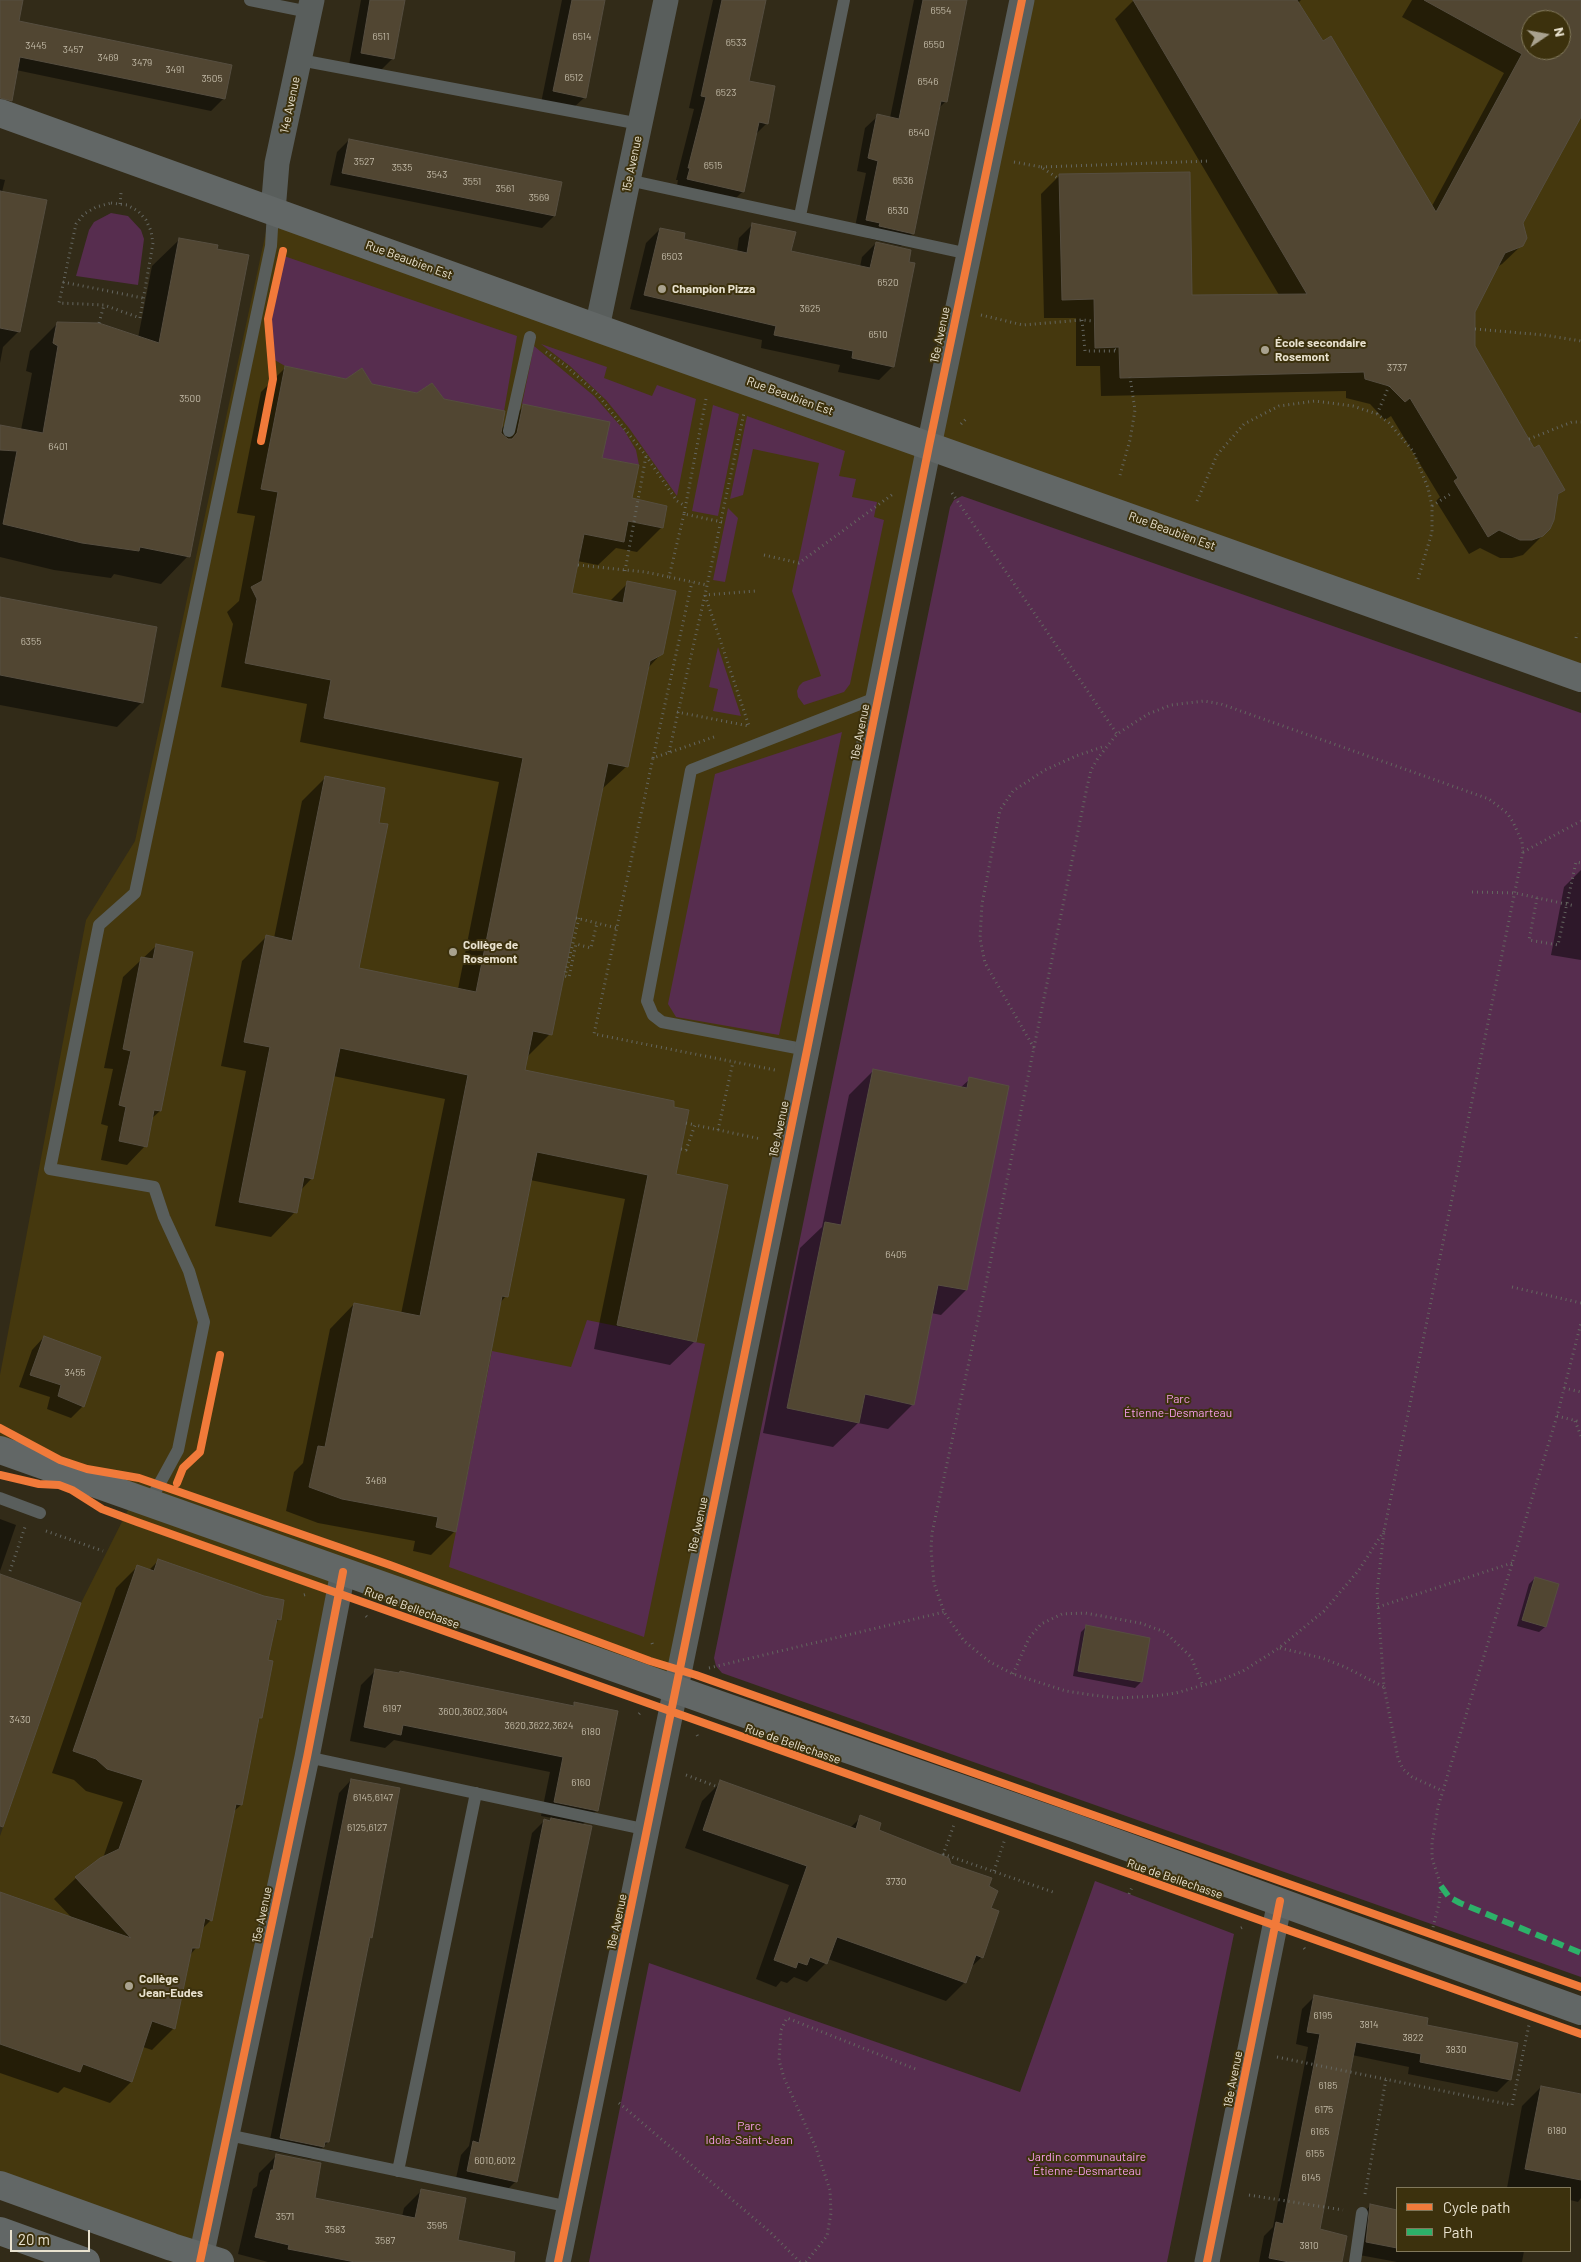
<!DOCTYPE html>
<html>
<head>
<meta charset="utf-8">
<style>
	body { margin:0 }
	#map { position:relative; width:1581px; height:2262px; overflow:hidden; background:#322b18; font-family:Barlow,sans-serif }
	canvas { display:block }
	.legend { position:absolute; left:1396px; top:2187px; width:175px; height:65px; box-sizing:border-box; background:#3c310d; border:1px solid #81785b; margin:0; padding:6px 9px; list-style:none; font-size:15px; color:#e9e2cf }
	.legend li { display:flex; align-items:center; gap:10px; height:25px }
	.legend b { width:25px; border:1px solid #81785b }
	.north { position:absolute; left:1521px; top:10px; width:50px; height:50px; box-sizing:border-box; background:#3c310d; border:1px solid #81785b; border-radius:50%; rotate:78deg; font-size:14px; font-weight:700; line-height:20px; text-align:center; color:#e9e2cf }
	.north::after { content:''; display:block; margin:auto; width:18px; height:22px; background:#a9a28f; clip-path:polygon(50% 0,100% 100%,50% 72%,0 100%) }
	.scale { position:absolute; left:10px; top:2230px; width:80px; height:22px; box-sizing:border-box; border:2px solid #e9e2cf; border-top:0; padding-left:6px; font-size:15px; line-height:18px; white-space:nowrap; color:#e9e2cf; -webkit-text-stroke:4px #3c310d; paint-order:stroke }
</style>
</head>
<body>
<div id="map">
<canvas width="1581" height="2262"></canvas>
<ul class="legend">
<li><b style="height:6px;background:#f17a3a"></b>Cycle path</li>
<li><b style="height:6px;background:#2db169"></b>Path</li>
</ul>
<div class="north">N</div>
<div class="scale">20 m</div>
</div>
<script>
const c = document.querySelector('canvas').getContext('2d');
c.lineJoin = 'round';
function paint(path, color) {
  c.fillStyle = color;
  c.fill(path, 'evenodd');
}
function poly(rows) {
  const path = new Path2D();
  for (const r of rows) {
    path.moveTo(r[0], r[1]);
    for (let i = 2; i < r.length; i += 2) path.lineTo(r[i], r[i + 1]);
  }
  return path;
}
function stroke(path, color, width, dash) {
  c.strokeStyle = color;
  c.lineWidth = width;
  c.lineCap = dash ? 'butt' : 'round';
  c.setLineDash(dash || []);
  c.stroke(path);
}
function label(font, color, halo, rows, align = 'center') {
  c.font = font + ' Barlow,sans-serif';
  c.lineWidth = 4;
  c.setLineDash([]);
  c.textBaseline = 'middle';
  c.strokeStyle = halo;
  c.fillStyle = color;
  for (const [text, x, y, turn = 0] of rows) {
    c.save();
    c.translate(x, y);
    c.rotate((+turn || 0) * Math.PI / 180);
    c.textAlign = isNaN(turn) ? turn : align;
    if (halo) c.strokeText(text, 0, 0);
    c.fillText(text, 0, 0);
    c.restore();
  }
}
const built = poly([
	[1021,0,1581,0,1581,678,929,446,675,1689,343,1572,201,2257,0,2185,0,1836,81,1603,134,1498,0,1450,0,1375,86,920,135,841,267,227,273,211,928,445],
	[1531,20,1561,20,1561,50,1531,50]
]);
const green = poly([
	[111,213,128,216,141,230,144,239,138,285,76,276,89,230,94,222],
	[284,256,517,336,504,411,444,399,432,383,417,393,372,384,362,368,346,379,285,366,273,359,270,324],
	[541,344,607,367,604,378,652,396,657,385,696,399,677,496,629,428,606,400,570,366],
	[534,346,594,396,624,430,636,450,639,465,602,458,609,422,522,404],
	[713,405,739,414,718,516,692,511],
	[747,416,845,451,839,476,856,479,852,497,877,502,874,517,884,520,850,684,844,692,804,705,798,697,797,691,799,686,803,682,821,676,792,591,819,463,753,449,743,495,730,499],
	[962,496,1581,713,1581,1977,722,1673,716,1666,714,1658,950,507,954,500],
	[728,508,738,518,725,582,713,580],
	[718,647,741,716,713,711,718,689,709,687],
	[842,732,779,1035,676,1017,668,1004,715,774],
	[587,1320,705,1344,644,1637,449,1567,492,1351,571,1367],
	[1095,1881,1234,1934,1167,2262,589,2262,649,1963,1020,2092]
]);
const shadow = poly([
	[0,0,7,0,17,22,224,98,211,111,16,70,0,87],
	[361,0,404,0,393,58,380,71,349,65],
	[562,0,605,0,585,97,572,109,541,103],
	[713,0,764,0,748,82,767,123,755,135,743,191,731,203,676,191,678,180,676,180,694,109,689,108],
	[914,0,966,0,946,101,939,108,913,233,901,246,867,238,868,235,854,232,866,173,857,171,865,128,878,116,890,118],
	[1134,0,1301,0,1298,3,1432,206,1504,73,1402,17,1412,0,1581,0,1581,116,1521,223,1522,245,1502,264,1497,267,1474,311,1474,347,1533,450,1563,490,1556,497,1549,529,1523,555,1512,558,1500,558,1480,548,1469,554,1436,501,1440,497,1391,416,1385,420,1370,404,1346,398,1346,391,1101,396,1100,366,1076,366,1076,318,1044,318,1041,194,1060,175,1191,296,1279,295,1115,19],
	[1531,20,1561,20,1561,50,1531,50],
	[349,140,554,216,542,228,330,185,337,152],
	[0,179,5,180,2,192,19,331,3,347,0,363],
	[753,224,790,252,860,267,862,257,876,243,893,366,879,380,838,372,840,365,761,348,762,340,630,309,646,243,660,229,683,240,737,252,739,238],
	[180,239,188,556,161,584,114,574,111,578,54,570,0,557,0,426,21,430,32,373,26,371,30,351,58,323,138,338,152,266],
	[285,368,443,400,501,429,524,406,601,459,631,499,666,507,661,528,637,552,616,548,598,565,577,561,570,594,609,602,628,583,662,653,648,668,627,766,601,790,550,1034,526,1058,524,1071,675,1175,695,1341,670,1365,594,1349,625,1199,530,1180,506,1296,499,1304,455,1531,431,1555,413,1551,415,1541,318,1523,286,1511,294,1472,303,1463,330,1329,354,1304,401,1314,445,1099,333,1076,312,1178,300,1191,295,1212,271,1237,215,1226,246,1071,221,1066,242,961,266,937,274,938,302,801,326,777,358,969,458,989,499,782,300,742,307,704,221,687,233,624,227,612,239,601,255,516,237,513,261,392],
	[0,598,142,702,117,727,0,705],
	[1581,870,1581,960,1551,955,1564,887],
	[156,946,160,1111,151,1119,145,1146,127,1165,101,1160,108,1126,101,1124,113,1069,104,1068,123,977],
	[874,1070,960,1088,970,1079,1007,1086,966,1290,941,1315,931,1313,913,1404,888,1429,858,1423,833,1447,763,1433,800,1248,822,1227,849,1095],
	[44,1337,83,1406,71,1418,47,1409,50,1397,19,1387,32,1350],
	[0,1519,16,1525,0,1571],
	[158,1561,279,1619,275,1624,267,1661,261,1717,258,1721,241,1805,233,1812,211,1920,201,1930,197,1947,190,1955,174,2028,152,2050,143,2047,131,2082,110,2103,64,2087,58,2093,0,2073,0,1893,72,1918,54,1899,76,1878,103,1858,123,1802,86,1791,74,1780,52,1773,116,1588,138,1566,149,1570],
	[1535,1578,1545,1627,1539,1632,1517,1626,1529,1584],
	[1087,1626,1148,1639,1141,1682,1135,1688,1073,1676,1081,1632],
	[376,1670,571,1707,575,1704,597,1810,582,1825,516,2181,503,2194,455,2183,461,2155,469,2146,532,1833,544,1821,549,1822,552,1818,541,1816,550,1772,394,1740,385,1748,350,1741,361,1685],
	[351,1780,371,1937,368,1940,328,2142,311,2159,268,2150,339,1793],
	[721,1782,850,1828,861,1817,877,1831,950,1865,988,1887,990,1909,982,1957,969,1969,965,1982,946,2001,828,1959,826,1963,807,1982,794,1977,787,1983,781,1981,776,1987,756,1979,789,1885,685,1848,702,1801],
	[1315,1996,1425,2026,1510,2079,1497,2092,1408,2074,1409,2067,1352,2055,1318,2230,1341,2262,1259,2262,1264,2236,1273,2227,1308,2047,1296,2044,1302,2009],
	[1541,2087,1581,2095,1581,2198,1578,2202,1570,2200,1570,2188,1507,2188,1522,2106],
	[277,2155,313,2199,402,2217,404,2208,422,2190,456,2241,510,2262,268,2262,238,2254,253,2189,257,2186,259,2173],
	[1371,2205,1397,2211,1397,2251,1524,2251,1522,2262,1397,2262,1354,2254,1358,2218]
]);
const building = poly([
	[0,0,23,0,19,21,232,65,225,99,20,57,12,101,0,98,0,0],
	[370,0,405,0,394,59,361,53,370,0],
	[572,0,605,0,586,98,553,91,572,0],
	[722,0,766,0,749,81,775,86,768,124,759,122,744,192,687,179,690,168,688,168,706,97,701,96,722,0],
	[923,0,967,0,947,102,941,101,914,234,879,226,880,223,866,220,878,161,868,158,877,114,899,119,923,0],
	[1133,0,1297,0,1323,41,1331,36,1436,212,1522,54,1424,0,1581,0,1581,117,1523,223,1527,238,1523,246,1505,253,1475,312,1475,346,1534,448,1539,445,1565,490,1558,494,1554,520,1550,529,1543,536,1532,540,1520,540,1499,530,1488,537,1454,481,1458,478,1410,398,1405,402,1389,386,1365,379,1364,372,1120,378,1119,347,1095,348,1094,299,1062,300,1059,174,1190,172,1192,295,1307,294,1133,0],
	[1531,20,1561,20,1561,50,1531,50,1531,20],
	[349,139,562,182,555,216,342,173,349,139],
	[0,191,47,200,20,332,0,328,0,191],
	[752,223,796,232,791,251,870,268,876,242,911,250,909,262,915,263,894,367,852,358,853,351,774,335,776,326,644,295,660,228,685,233,684,239,747,253,752,223],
	[179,238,218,245,217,249,249,255,190,557,140,547,139,551,82,543,3,524,17,451,0,450,0,425,43,433,58,346,53,343,57,322,99,323,159,343,179,238],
	[285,366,346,379,362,368,372,384,417,393,432,383,444,399,505,411,501,433,508,439,512,439,517,433,523,404,610,422,602,458,639,465,632,498,667,506,663,528,628,521,624,542,584,534,572,593,623,603,627,581,676,591,663,654,650,661,628,767,608,763,552,1035,533,1031,525,1070,674,1101,674,1107,689,1110,676,1174,728,1185,696,1342,617,1325,648,1175,537,1152,508,1297,502,1296,456,1532,436,1527,438,1517,342,1499,309,1487,318,1446,325,1447,354,1303,420,1316,468,1075,340,1048,313,1179,304,1177,297,1213,239,1202,270,1047,244,1042,266,935,292,941,325,776,385,788,379,823,388,824,359,968,476,992,523,758,324,718,331,680,245,663,257,599,251,587,262,581,278,492,261,489,285,366],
	[0,597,157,627,143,703,0,675,0,597],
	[156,944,193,952,161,1111,154,1110,147,1147,119,1141,126,1107,119,1105,131,1051,123,1049,141,957,153,959,156,944],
	[873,1069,967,1088,969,1077,1009,1086,967,1290,938,1285,914,1405,865,1394,859,1423,787,1408,825,1222,841,1225,873,1069],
	[44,1336,101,1357,84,1407,58,1396,61,1385,30,1375,44,1336],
	[158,1559,264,1596,284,1600,281,1620,277,1619,268,1660,273,1661,262,1718,259,1718,242,1805,236,1804,212,1921,205,1918,199,1948,192,1948,175,2029,152,2021,132,2082,83,2064,80,2072,0,2044,0,1892,131,1938,75,1877,100,1858,119,1849,143,1780,107,1769,96,1759,73,1751,137,1565,154,1571,158,1559],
	[0,1574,81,1603,3,1827,0,1826,0,1574],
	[1535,1577,1559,1584,1546,1627,1522,1620,1535,1577],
	[1086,1625,1150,1638,1142,1682,1078,1671,1086,1625],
	[375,1669,399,1673,400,1671,574,1706,574,1702,618,1711,598,1811,554,1802,563,1757,403,1725,401,1735,364,1727,375,1669],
	[351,1779,400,1788,372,1938,370,1937,329,2142,325,2142,324,2147,280,2138,351,1779],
	[720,1780,856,1829,860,1815,881,1823,879,1830,949,1858,951,1864,992,1878,989,1886,998,1891,991,1908,999,1911,983,1958,976,1955,966,1983,837,1937,827,1964,810,1957,807,1965,798,1962,796,1968,774,1960,807,1866,703,1830,720,1780],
	[551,1818,592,1826,517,2182,467,2171,473,2141,479,2143,544,1819,550,1821,551,1818],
	[1314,1995,1428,2018,1427,2025,1518,2043,1511,2080,1420,2062,1421,2054,1356,2042,1320,2229,1347,2236,1342,2262,1289,2262,1269,2258,1276,2222,1283,2224,1320,2034,1307,2032,1314,1995],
	[1541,2086,1581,2094,1581,2180,1525,2169,1541,2086],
	[276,2154,321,2163,315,2198,415,2218,421,2189,466,2198,458,2240,515,2252,514,2262,355,2262,288,2249,289,2245,255,2237,271,2170,273,2170,276,2154],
	[1370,2204,1397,2210,1397,2248,1366,2242,1370,2204]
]);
const path = poly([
	[1014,162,1041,167,1059,179],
	[1041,167,1210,161],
	[111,203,127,205,138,211,146,220,151,231,153,243,140,318,104,305,59,303,76,224,84,214,96,207,111,203],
	[120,204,121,193],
	[63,282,143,298],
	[981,315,1023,325,1082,320,1094,321],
	[1082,320,1085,351,1117,351,1112,348],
	[99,323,104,305],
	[1475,329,1544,335,1581,341],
	[546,352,566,366,598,395,646,456,677,501,685,506],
	[706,399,684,514,722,522],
	[1377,414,1389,386],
	[961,424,966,419],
	[1529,439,1572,422,1581,422],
	[1120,475,1130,440,1135,410,1130,377],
	[952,493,1117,734],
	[1197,501,1217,455,1244,424,1279,406,1315,401,1353,406,1377,414,1389,423,1413,451,1428,488,1432,506,1432,532,1418,579],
	[1432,506,1452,493],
	[684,514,669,577,707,585],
	[764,555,799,563,893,494],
	[578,565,645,572,669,577],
	[625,571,646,456],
	[1576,638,1577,633],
	[677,712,749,726,705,595,744,413],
	[714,737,653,758,594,1034,775,1070],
	[669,752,705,595,756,591],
	[653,758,692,582],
	[1523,852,1581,821],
	[1472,892,1515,893,1575,906],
	[1537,898,1529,940,1558,945,1576,862,1581,863],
	[576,918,617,928],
	[579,918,565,976,569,977,576,944,591,948,597,923],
	[1034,1048,985,963,980,938,982,904,1000,810,1013,791,1045,770,1076,756,1105,746],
	[686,1123,695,1125],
	[718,1130,733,1062],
	[681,1149,686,1150,695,1125,761,1139],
	[1512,1287,1581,1303],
	[1564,1388,1581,1392],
	[1557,1416,1581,1422],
	[1575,1421,1581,1436],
	[46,1531,103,1551],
	[1384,1531,1359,1570,1324,1611,1279,1648,1243,1671,1224,1679,1176,1693,1155,1696,1117,1698,1092,1695,1066,1691,1013,1674,990,1662,964,1641,944,1612,934,1583,931,1549,932,1533,986,1283,1087,787,1091,770,1098,758,1117,734,1148,714,1171,705,1204,701,1221,704,1489,799,1507,813,1513,822,1522,842,1523,852,1384,1531,1377,1592,1384,1687,1398,1758,1403,1769,1412,1777,1443,1791],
	[10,1571,25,1527],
	[304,1595,307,1594],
	[1378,1607,1512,1563],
	[366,1616,368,1618],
	[652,1643,653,1646],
	[1280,1648,1322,1658,1345,1667,1384,1687],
	[709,1668,944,1612],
	[1013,1674,1029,1638,1041,1624,1062,1614,1085,1613,1140,1623,1165,1632,1191,1657,1203,1686],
	[639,1714,641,1712],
	[697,1735,699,1739],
	[686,1775,718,1787],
	[943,1854,1053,1892],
	[943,1855,955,1822],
	[994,1871,1005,1839],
	[1129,1894,1133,1885],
	[1433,1927,1439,1904,1441,1886,1432,1858,1432,1843,1438,1807,1557,1416,1581,1323],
	[1241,1928,1245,1926],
	[1304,1948,1307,1952],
	[1277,2057,1512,2105,1529,2025],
	[619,2103,771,2233,800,2262],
	[1365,2194,1386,2079],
	[1249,2195,1343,2210],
	[806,2262,827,2236,831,2213,830,2190,816,2148,784,2078,779,2060,781,2030,787,2018,918,2070]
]);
const lane = poly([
	[250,0,309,12],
	[300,60,640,124],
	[628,180,969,254],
	[800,216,844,0],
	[509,431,530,337],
	[807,1050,662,1022,653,1015,647,1001,691,770,878,697],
	[0,1498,40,1513],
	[149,1503,178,1450,204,1322,189,1271,164,1217,154,1187,50,1169,99,925,135,893,271,246,273,211],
	[307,1757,648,1830],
	[228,2135,570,2207],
	[398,2171,476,1793],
	[1355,2262,1362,2213]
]);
const street = poly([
	[273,211,277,163,312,0],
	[597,328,666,0],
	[200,2262,307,1757,343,1572],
	[558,2262,807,1050,929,446,1022,0],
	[1207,2262,1280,1901]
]);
const secondary = poly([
	[0,113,597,328,1581,678],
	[0,1450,717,1704,1075,1828,1581,2011],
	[0,2185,172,2247,220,2262],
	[0,2231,86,2262]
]);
const quiet = poly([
	[1441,1886,1449,1897,1460,1903,1581,1953]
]);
const cycleway = poly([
	[261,441,273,379,268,319,283,251],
	[0,1428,60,1460,87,1469,139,1478,390,1565,650,1661,696,1675,1581,1987],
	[0,1475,39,1484,59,1485,72,1490,102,1509,137,1522,1581,2034],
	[177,1483,183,1468,200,1452,220,1355],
	[200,2262,307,1757,343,1572],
	[558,2262,807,1050,929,446,1022,0],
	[1207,2262,1280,1901]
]);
const markers = [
	[662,289,5,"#a9a28f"],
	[1265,350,5,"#a9a28f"],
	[453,952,5,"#a9a28f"],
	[129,1986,5,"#a9a28f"]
];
const numberNames = [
	["6554",941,11],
	["6511",381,37],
	["6514",582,37],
	["6533",736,43],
	["6550",934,45],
	["3445",36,46],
	["3457",73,50],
	["3469",108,58],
	["3479",142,63],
	["3491",175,70],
	["6512",574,78],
	["3505",212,79],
	["6546",928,82],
	["6523",726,93],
	["6540",919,133],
	["3527",364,162],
	["6515",713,166],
	["3535",402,168],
	["3543",437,175],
	["6536",903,181],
	["3551",472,182],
	["3561",505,189],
	["3569",539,198],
	["6530",898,211],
	["6503",672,257],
	["6520",888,283],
	["3625",810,309],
	["6510",878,335],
	["3737",1397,368],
	["3500",190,399],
	["6401",58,447],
	["6355",31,642],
	["6405",896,1255],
	["3455",75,1373],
	["3469",376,1481],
	["6197",392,1709],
	["3600,3602,3604",473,1712],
	["3430",20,1720],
	["3620,3622,3624",539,1726],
	["6180",591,1732],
	["6160",581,1783],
	["6145,6147",373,1798],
	["6125,6127",367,1828],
	["3730",896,1882],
	["6195",1323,2016],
	["3814",1369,2025],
	["3822",1413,2038],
	["3830",1456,2050],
	["6185",1328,2086],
	["6175",1324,2110],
	["6180",1557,2131],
	["6165",1320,2132],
	["6155",1315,2154],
	["6010,6012",495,2161],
	["6145",1311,2178],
	["3571",285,2217],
	["3595",437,2226],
	["3583",335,2230],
	["3587",385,2241],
	["3810",1309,2246]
];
const streetNames = [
	["14e Avenue",290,105,-78],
	["15e Avenue",632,164,-78],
	["Rue Beaubien Est",409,260,20],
	["16e Avenue",940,335,-78],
	["Rue Beaubien Est",790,396,20],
	["Rue Beaubien Est",1172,531,20],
	["16e Avenue",860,732,-79],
	["16e Avenue",779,1129,-78],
	["16e Avenue",698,1525,-78],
	["Rue de Bellechasse",412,1608,20],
	["Rue de Bellechasse",793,1744,19],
	["Rue de Bellechasse",1175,1879,19],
	["15e Avenue",262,1915,-78],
	["16e Avenue",617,1922,-78],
	["18e Avenue",1233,2079,-79]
];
const poiNames = [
	["Champion Pizza",672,289],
	["École secondaire",1275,343],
	["Rosemont",1275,357],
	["Collège de",463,945],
	["Rosemont",463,959],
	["Collège",139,1979],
	["Jean-Eudes",139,1993]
];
const parkNames = [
	["Parc",1178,1399],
	["Étienne-Desmarteau",1178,1413],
	["Parc",749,2126],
	["Idola-Saint-Jean",749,2140],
	["Jardin communautaire",1087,2157],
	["Étienne-Desmarteau",1087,2171]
];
paint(built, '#45380e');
paint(green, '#572d4f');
paint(shadow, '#0007');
paint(building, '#514632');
stroke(building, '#564e40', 1);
stroke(path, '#646660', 3, [1, 4]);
stroke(lane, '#595e5c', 12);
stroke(street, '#595e5c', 25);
stroke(secondary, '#626766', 28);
stroke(quiet, '#2db169', 6, [12, 6]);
stroke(cycleway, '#f17a3a', 8);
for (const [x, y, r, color] of markers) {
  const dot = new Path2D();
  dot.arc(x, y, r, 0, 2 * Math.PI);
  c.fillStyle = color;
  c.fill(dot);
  stroke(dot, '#3c310d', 2);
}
label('10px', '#c3bba8', null, numberNames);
label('12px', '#e9e2cf', '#3c310d', streetNames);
label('bold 12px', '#e9e2cf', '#3c310d', poiNames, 'left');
label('12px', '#f99fee', '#3c310d', parkNames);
</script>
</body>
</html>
